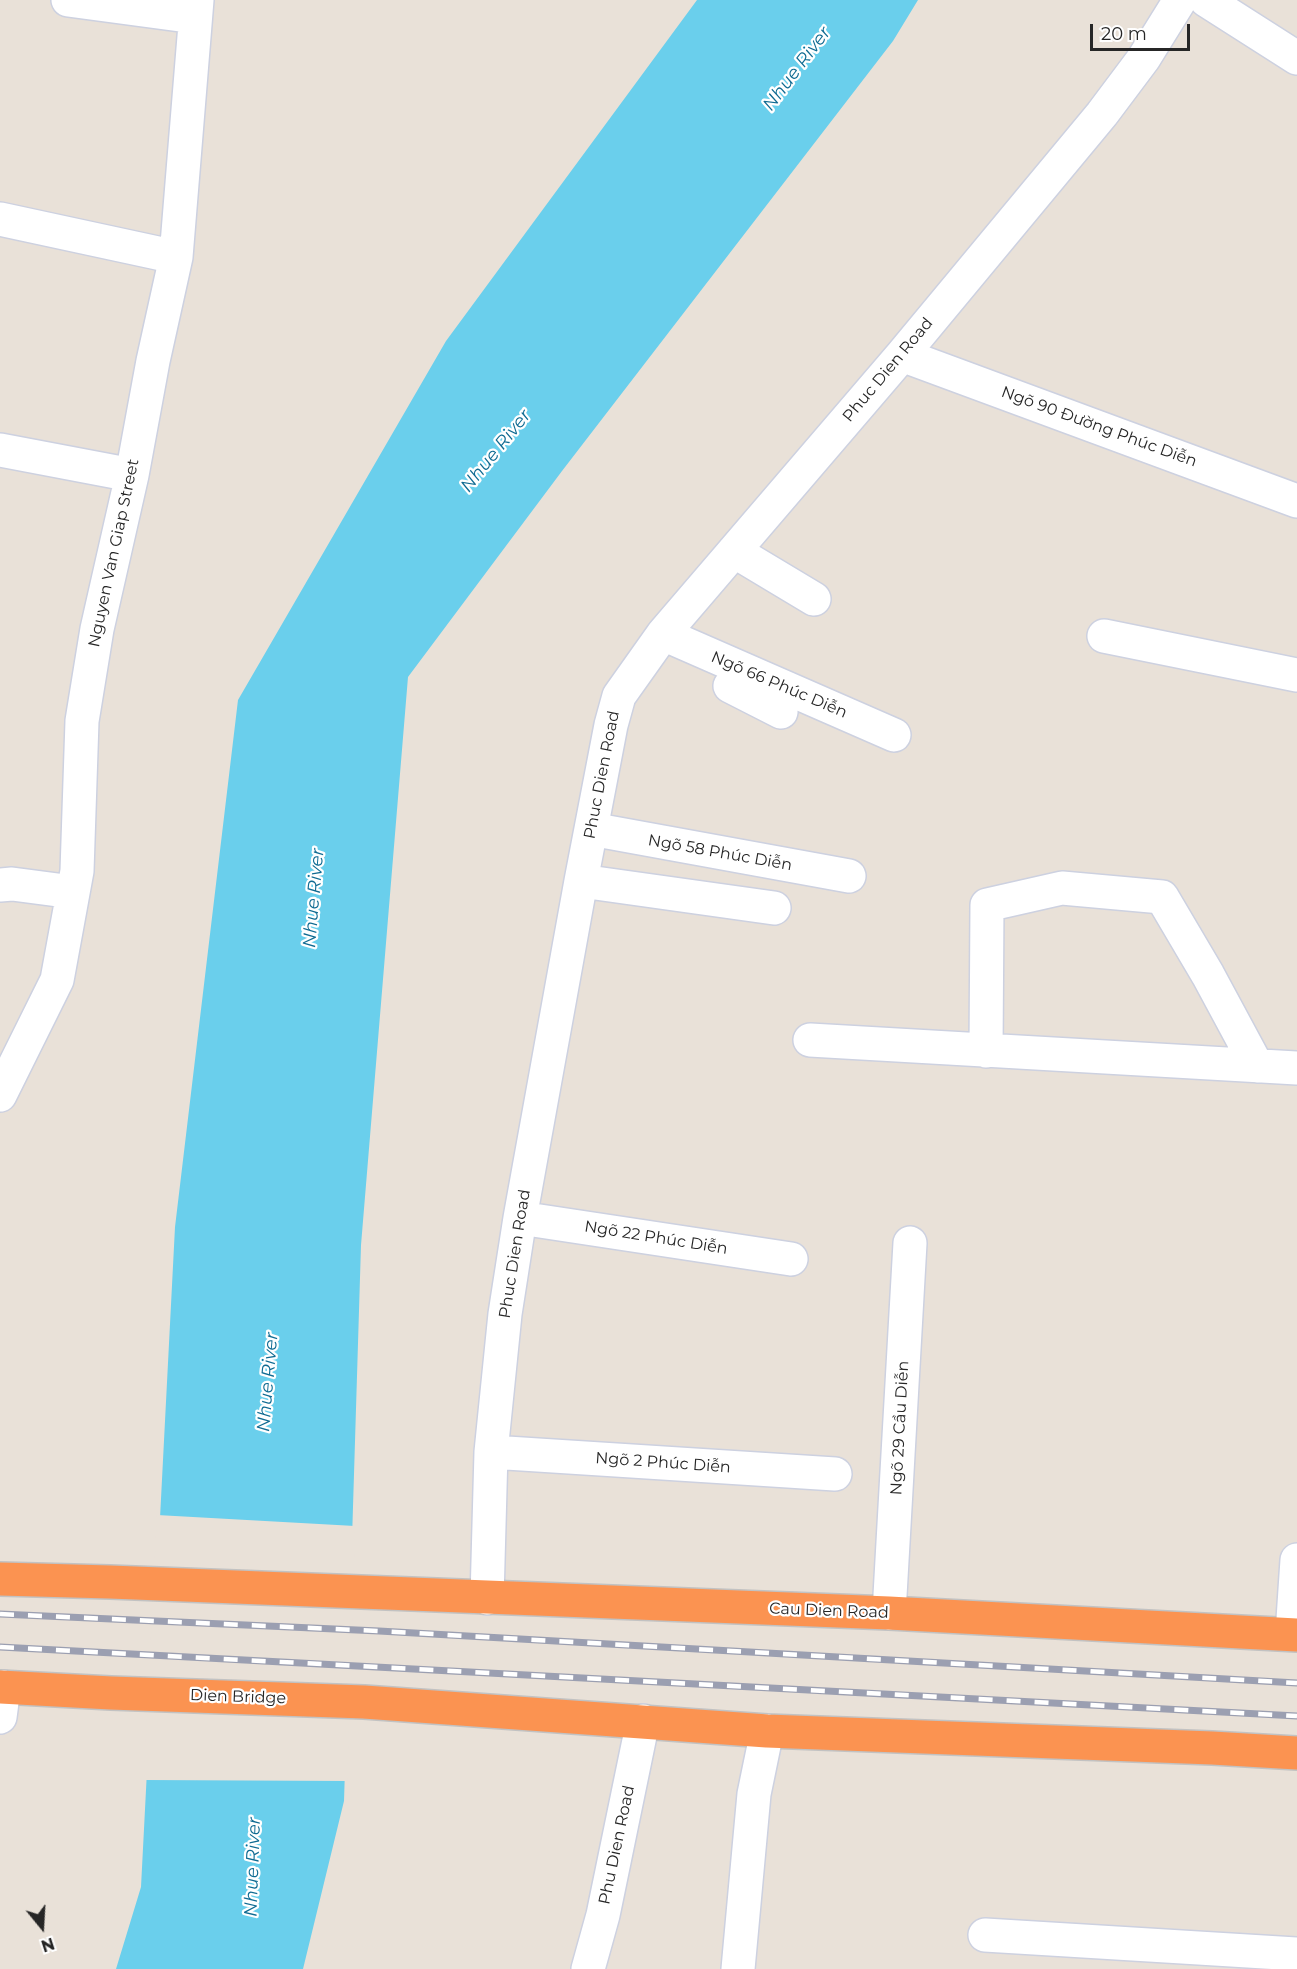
<!DOCTYPE html>
<html>
<head>
<meta charset="utf-8">
<style>
	body { margin:0 }
	#map { position:relative; width:1297px; height:1969px; overflow:hidden; background:#e9e1d8; font-family:Montserrat,sans-serif }
	canvas { display:block }
	.north { position:absolute; left:12px; top:1897px; width:60px; height:60px; -webkit-text-stroke:4px #fff; paint-order:stroke; rotate:162deg; font-size:16px; font-weight:700; line-height:24px; text-align:center; color:#262626 }
	.north::after { content:''; display:block; margin:auto; width:21px; height:27px; background:#262626; clip-path:polygon(50% 0,100% 100%,50% 72%,0 100%) }
	.scale { position:absolute; left:1090px; top:24px; width:100px; height:27px; box-sizing:border-box; border:3px solid #262626; border-top:0; padding-left:8px; font-size:18px; line-height:21px; white-space:nowrap; color:#262626; -webkit-text-stroke:4px #fff; paint-order:stroke }
</style>
</head>
<body>
<div id="map">
<canvas width="1297" height="1969"></canvas>
<div class="north">N</div>
<div class="scale">20 m</div>
</div>
<script>
const c = document.querySelector('canvas').getContext('2d');
c.lineJoin = 'round';
function paint(path, color) {
  c.fillStyle = color;
  c.fill(path, 'evenodd');
}
function poly(rows) {
  const path = new Path2D();
  for (const r of rows) {
    path.moveTo(r[0], r[1]);
    for (let i = 2; i < r.length; i += 2) path.lineTo(r[i], r[i + 1]);
  }
  return path;
}
function stroke(path, color, width, dash) {
  c.strokeStyle = color;
  c.lineWidth = width;
  c.lineCap = dash ? 'butt' : 'round';
  c.setLineDash(dash || []);
  c.stroke(path);
}
function label(font, color, halo, rows, align = 'center') {
  c.font = font + ' Montserrat,sans-serif';
  c.lineWidth = 4.5;
  c.setLineDash([]);
  c.textBaseline = 'middle';
  c.strokeStyle = halo;
  c.fillStyle = color;
  for (const [text, x, y, turn = 0] of rows) {
    c.save();
    c.translate(x, y);
    c.rotate((+turn || 0) * Math.PI / 180);
    c.textAlign = isNaN(turn) ? turn : align;
    if (halo) c.strokeText(text, 0, 0);
    c.fillText(text, 0, 0);
    c.restore();
  }
}
const water = poly([
	[697,0,918,0,893,41,562,471,408,677,361,1245,344,1801,303,1969,116,1969,141,1887,175,1227,238,700,446,341]
]);
const pier = poly([
	[157,1515,355,1526,347,1781,144,1780]
]);
const minor = poly([
	[68,0,195,17],
	[1206,0,1297,58],
	[0,219,176,257],
	[902,355,1297,501],
	[0,450,132,475],
	[734,551,814,599],
	[663,634,894,735],
	[1104,636,1297,675],
	[730,686,781,712],
	[591,829,849,876],
	[581,881,774,908],
	[0,885,12,884,73,892],
	[810,1040,1297,1068],
	[986,1051,987,905,1062,888,1162,897,1208,975,1257,1066],
	[0,1095,57,980,77,871,82,721,97,629,132,475,153,361,176,257,197,0],
	[520,1218,791,1259],
	[491,1452,835,1474],
	[487,1598,491,1452,505,1314,520,1218,581,881,611,725,619,696,663,634,902,355,1102,114,1144,58,1180,0],
	[889,1613,910,1243],
	[1292,1634,1297,1560],
	[0,1717,4,1687],
	[985,1935,1297,1954],
	[588,1969,603,1915,643,1721],
	[738,1969,754,1794,767,1731]
]);
const highway = poly([
	[0,1579,110,1582,889,1613,1297,1635],
	[0,1687,111,1693,364,1702,767,1731,1212,1748,1297,1753]
]);
const rail = poly([
	[0,1614,379,1631,1297,1683],
	[0,1647,1297,1716]
]);
const streetNames = [
	["Phuc Dien Road",888,370,-50],
	["Ngõ 90 Đường Phúc Diễn",1099,427,20],
	["Nguyen Van Giap Street",114,553,-78],
	["Ngõ 66 Phúc Diễn",779,685,23],
	["Phuc Dien Road",602,775,-79],
	["Ngõ 58 Phúc Diễn",720,853,10],
	["Ngõ 22 Phúc Diễn",656,1238,9],
	["Phuc Dien Road",515,1254,-81],
	["Ngõ 29 Cầu Diễn",900,1428,-87],
	["Ngõ 2 Phúc Diễn",663,1463,4],
	["Cau Dien Road",829,1611,2],
	["Dien Bridge",238,1697,2],
	["Phu Dien Road",617,1845,-78]
];
const waterNames = [
	["Nhue River",797,69,-53],
	["Nhue River",496,451,-51],
	["Nhue River",314,898,-85],
	["Nhue River",268,1382,-85],
	["Nhue River",253,1867,-88]
];
paint(water, '#6acfec');
paint(pier, '#e9e1d8');
stroke(minor, '#cdd1e0', 36);
stroke(highway, '#c2c2c2', 36);
stroke(minor, '#fff', 33);
stroke(highway, '#fb9351', 33);
stroke(rail, '#9b9fb1', 7);
stroke(rail, '#fff', 4.5, [14]);
label('16px', '#262626', '#fff', streetNames);
label('italic 18px', '#0f6b92', '#fff', waterNames);
</script>
</body>
</html>
